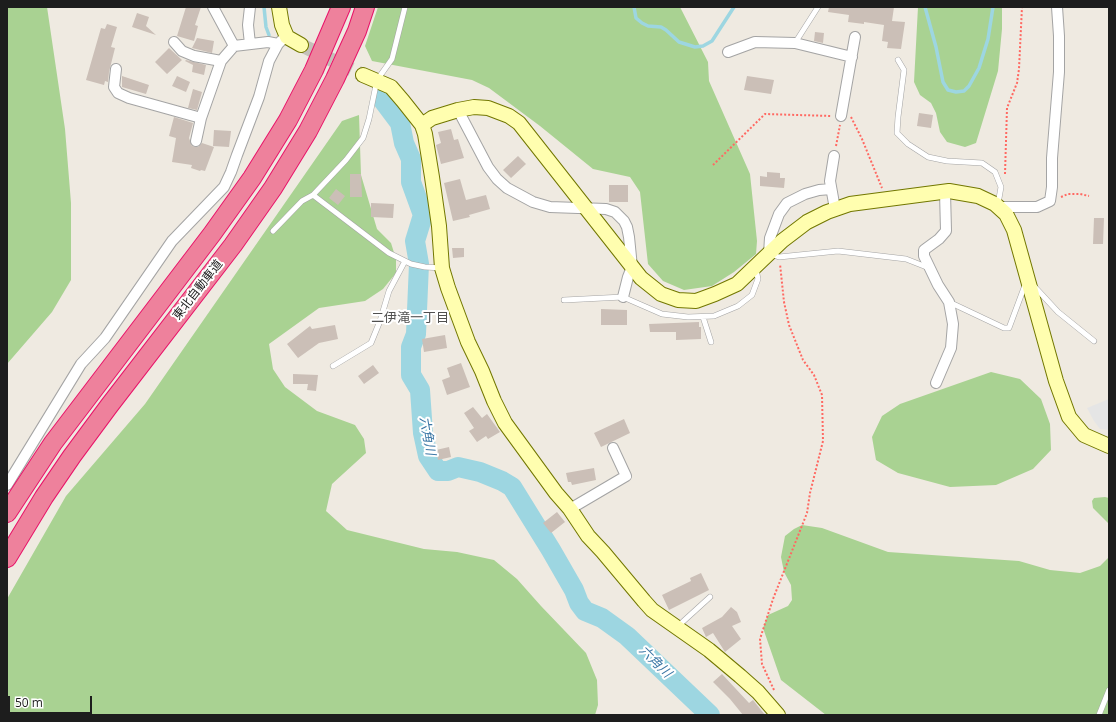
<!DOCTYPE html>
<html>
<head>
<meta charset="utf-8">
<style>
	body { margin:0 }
	#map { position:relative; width:1116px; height:722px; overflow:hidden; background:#efeae1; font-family:"Open Sans",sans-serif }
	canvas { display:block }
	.frame { position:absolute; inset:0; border:8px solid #1d1d1d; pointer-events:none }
	.scale { position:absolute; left:8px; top:696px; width:84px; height:18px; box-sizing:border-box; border:2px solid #1d1d1d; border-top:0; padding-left:5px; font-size:12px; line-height:14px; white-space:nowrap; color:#1d1d1d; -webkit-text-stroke:3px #fff; paint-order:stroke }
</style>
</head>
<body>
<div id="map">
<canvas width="1116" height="722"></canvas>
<div class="frame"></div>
<div class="scale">50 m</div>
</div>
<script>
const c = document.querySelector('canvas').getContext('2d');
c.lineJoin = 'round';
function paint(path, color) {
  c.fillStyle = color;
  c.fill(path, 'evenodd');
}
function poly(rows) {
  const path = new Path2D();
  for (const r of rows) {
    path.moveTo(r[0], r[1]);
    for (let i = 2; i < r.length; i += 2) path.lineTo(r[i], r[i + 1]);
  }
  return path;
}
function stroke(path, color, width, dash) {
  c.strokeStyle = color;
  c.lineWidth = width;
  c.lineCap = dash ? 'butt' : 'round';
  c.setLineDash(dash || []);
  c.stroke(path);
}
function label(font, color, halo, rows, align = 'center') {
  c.font = font + ' "Open Sans","Noto Sans JP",sans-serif';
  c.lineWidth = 4;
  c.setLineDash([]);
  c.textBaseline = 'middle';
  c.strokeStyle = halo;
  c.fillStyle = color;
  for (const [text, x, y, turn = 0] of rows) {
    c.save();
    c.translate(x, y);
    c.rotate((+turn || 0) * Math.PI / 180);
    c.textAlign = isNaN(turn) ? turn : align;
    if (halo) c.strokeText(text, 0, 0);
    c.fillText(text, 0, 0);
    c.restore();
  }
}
const forest = poly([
	[7,7,47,7,65,129,71,203,71,280,52,312,7,364],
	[378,7,680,7,708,62,709,81,750,174,757,241,756,254,734,272,712,286,684,290,663,281,648,264,640,192,630,177,593,169,540,126,489,88,472,80,372,61,365,46],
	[918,7,1002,7,1002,29,998,71,976,143,965,147,947,142,940,132,936,113,931,103,920,95,914,82],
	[359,115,361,175,377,229,391,243,396,259,396,273,383,289,365,301,319,308,269,344,273,369,285,387,317,411,355,425,364,439,366,453,332,484,326,511,347,530,424,549,457,552,494,560,517,579,541,606,586,653,597,680,598,705,595,715,7,715,7,599,66,496,145,404,342,121],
	[991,372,1020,379,1041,399,1050,424,1051,450,1033,469,996,485,950,487,898,473,876,460,872,437,882,416,900,404],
	[1105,497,1109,498,1109,524,1093,508,1092,501,1094,498],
	[802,525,822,528,888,552,1019,561,1050,570,1080,573,1100,566,1109,557,1109,715,826,715,781,680,763,628,768,615,788,606,792,600,791,585,784,572,781,557,785,536,794,529]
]);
const parking = poly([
	[1109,399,1109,430,1100,429,1094,421,1087,408]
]);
const stream = poly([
	[264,7,266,27,269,35],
	[634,7,636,18,642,23,648,26,661,27,666,30,679,42,695,47,703,46,712,41,734,7],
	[925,7,936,47,943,82,948,90,956,92,964,91,969,86,979,68,988,39,993,7]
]);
const river = poly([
	[382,99,400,123,404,143,411,159,411,182,423,215,415,241,419,264,416,334,411,347,411,375,420,390,423,433,428,456,438,471,448,471,458,467,480,472,502,481,512,487,551,550,574,590,579,603,585,611,602,618,627,636,710,715]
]);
const building = poly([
	[186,7,201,7,195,25,198,26,194,41,177,36],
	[829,7,894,7,892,21,905,22,901,49,887,48,888,42,882,41,884,25,864,22,864,24,848,22,849,15,828,12],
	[137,13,149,17,146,26,156,35,132,27],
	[107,24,117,27,111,47,115,48,109,72,108,82,105,81,104,85,86,80,101,28,105,29],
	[815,32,824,33,823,43,814,41],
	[197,38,214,41,212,53,192,48],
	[169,48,182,60,167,74,155,62],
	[186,60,206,65,204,75,192,72,193,65,185,61],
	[122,76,149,85,146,94,122,87],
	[177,76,190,82,186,92,172,86],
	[747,76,774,80,771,94,744,90],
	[193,89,202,92,197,110,188,108],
	[919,113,933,115,931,128,917,126],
	[174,117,193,123,189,138,192,146,198,147,202,143,214,147,205,171,201,170,200,171,191,168,192,165,172,162,176,138,169,136],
	[451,129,454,140,458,139,464,158,441,164,436,145,441,143,438,132],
	[214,130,231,131,229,147,213,146],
	[518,156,526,164,511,178,503,170],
	[767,172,780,173,780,178,785,178,784,188,760,186,760,176,767,177],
	[350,174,361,174,362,197,350,197],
	[460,179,466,200,486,195,490,209,469,215,470,217,453,221,444,183],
	[609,185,628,185,628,202,609,202],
	[336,189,345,196,338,205,329,198],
	[371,203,394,204,393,218,371,217],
	[1094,218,1104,218,1103,244,1093,244],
	[452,248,464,248,464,257,453,258],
	[601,309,627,310,627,325,601,325],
	[699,322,699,327,701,327,701,339,676,340,676,332,650,332,649,324],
	[335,325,338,339,319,343,298,358,287,344,310,326,312,329],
	[445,335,447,348,424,352,422,339],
	[461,363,470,387,447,395,442,380,450,377,447,368],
	[373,365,379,373,364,384,358,376],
	[293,374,318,375,316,391,307,390,308,384,293,384],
	[473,407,482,418,487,414,500,432,488,439,486,436,477,442,469,431,474,428,464,413],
	[624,419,630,433,601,447,594,433],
	[449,447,451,457,438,460,436,450],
	[594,468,596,480,572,485,571,482,568,482,566,473],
	[557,512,565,522,551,533,543,523],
	[701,573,709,590,669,610,662,595,691,581,690,578],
	[731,607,737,612,741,622,732,626,741,639,725,652,713,633,706,637,702,628,722,617],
	[722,674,749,703,753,700,765,715,743,715,730,699,713,682]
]);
const secondaryTunnel = poly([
	[301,45,363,75]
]);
const path = poly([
	[851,117,862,139,882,188],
	[836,146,840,125],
	[713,165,765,114,831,116],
	[1005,174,1007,108,1017,83,1019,69,1022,7],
	[1061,197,1068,194,1080,194,1089,196],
	[774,690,762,664,760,639,773,599,807,513,810,493,823,441,822,395,814,375,803,360,789,325,784,302,780,264]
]);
const lane = poly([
	[795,43,818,7],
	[898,60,904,70,898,117,897,133,908,144,928,157,947,161,982,163,995,172,1001,187,998,204],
	[313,195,389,253,411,264,425,267,442,268],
	[273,231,302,201,313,195,346,160,363,138,369,119,377,80,392,59,405,7],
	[770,254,779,257,838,251,906,259,929,268],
	[1033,285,1058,312,1094,341],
	[564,300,623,297,662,314,688,317,714,316,738,306,752,295,758,279,756,269],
	[949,302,1004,328,1009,328,1025,285,1026,283],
	[703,317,711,342],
	[333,366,371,343,380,321,389,291,405,261],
	[677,627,710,597],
	[1099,715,1109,690]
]);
const street = poly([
	[213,7,234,46,268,42,278,44],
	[174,42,182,51,194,56,221,61],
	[250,44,248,25,250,7],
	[728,52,755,42,795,43,852,57],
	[116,69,114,87,118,93,129,98,201,118],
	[458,110,488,167,497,179,507,188,533,202,550,207,606,209,615,212,624,221,627,227,629,237,632,267,628,277,623,297],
	[841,116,855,37],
	[196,141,201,118,221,61,234,46],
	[834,156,830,181,835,209],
	[998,207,1037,207,1050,201,1052,187,1052,158,1059,72,1059,36,1057,7],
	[769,253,770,238,779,214,787,203,805,194,819,190,831,189],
	[936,383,951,348,953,324,949,302,938,285,924,256,924,250,939,239,946,231,945,192],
	[7,485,81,364,105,338,172,241,224,187,231,172,237,155,259,97,269,61,278,44,283,39,287,37],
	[570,509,626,476,613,448]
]);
const secondary = poly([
	[279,7,282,25,287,37,301,45],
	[363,75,391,87,403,101,422,125,425,134,432,177,439,226,442,268,448,288,468,342,482,371,494,401,505,423,556,493,570,509,588,536,603,552,644,601,652,610,709,650,740,676,758,692,778,715],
	[422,125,432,118,458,110,474,107,488,108,509,116,519,123,641,278,661,294,678,300,696,301,715,294,737,284,782,241,807,222,827,212,850,204,949,191,978,196,995,204,1006,214,1014,230,1056,381,1069,417,1084,435,1109,446]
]);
const highway = poly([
	[7,513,53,443,212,234,252,178,288,120,314,70,341,7],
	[7,558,44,497,72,456,109,406,233,245,273,188,308,131,335,79,357,31,365,7]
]);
const streetNames = [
	["東北自動車道",198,290,-52]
];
const neighbourhoodNames = [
	["二伊滝一丁目",410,318]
];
const waterNames = [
	["六角川",427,436,80],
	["六角川",655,662,44]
];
paint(forest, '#a9d292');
paint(parking, '#e5e5e5');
stroke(stream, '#9dd6e1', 3.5);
stroke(river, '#9dd6e1', 20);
paint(building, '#cbbfb7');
stroke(secondaryTunnel, '#c5c1ba', 14, [14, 7]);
stroke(lane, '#a4a4a4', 6);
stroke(street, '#a4a4a4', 12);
stroke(secondary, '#727700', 16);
stroke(highway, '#e81369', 20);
stroke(path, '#ff6962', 2, [2, 2]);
stroke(lane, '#fff', 5);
stroke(street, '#fff', 10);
stroke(secondary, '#fffeaf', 14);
stroke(highway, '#ee819c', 18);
label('12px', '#1d1d1d', '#fff', streetNames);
label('13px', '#505050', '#fff', neighbourhoodNames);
label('italic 13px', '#3c77a5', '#fff', waterNames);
</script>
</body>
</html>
